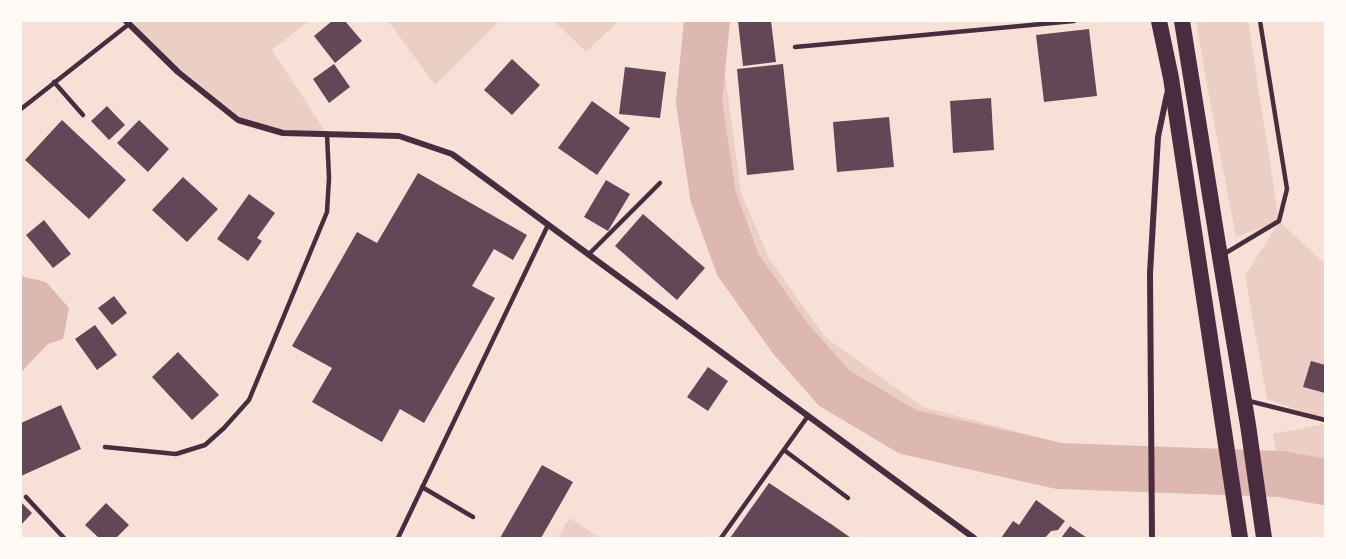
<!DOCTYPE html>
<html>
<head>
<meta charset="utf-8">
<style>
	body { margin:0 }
	#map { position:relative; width:1346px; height:559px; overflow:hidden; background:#f7e1d7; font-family:Karla,sans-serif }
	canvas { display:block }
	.frame { position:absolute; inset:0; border:22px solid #fffaf5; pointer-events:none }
</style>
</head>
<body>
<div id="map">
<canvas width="1346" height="559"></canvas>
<div class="frame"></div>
</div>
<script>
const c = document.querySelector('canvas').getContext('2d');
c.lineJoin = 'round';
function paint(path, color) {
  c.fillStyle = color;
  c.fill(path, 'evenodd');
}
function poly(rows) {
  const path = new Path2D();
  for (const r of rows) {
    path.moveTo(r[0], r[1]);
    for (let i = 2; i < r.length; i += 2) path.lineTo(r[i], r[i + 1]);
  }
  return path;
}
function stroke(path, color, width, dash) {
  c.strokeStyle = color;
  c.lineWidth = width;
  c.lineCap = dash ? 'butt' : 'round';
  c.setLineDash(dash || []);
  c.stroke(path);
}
const green = poly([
	[126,21,309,21,272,50,327,134,283,133,238,120,178,72],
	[388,21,499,21,435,85],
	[554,21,619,21,586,52],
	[707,21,718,21,741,193,770,260,825,337,923,407,1084,449,1124,469,1059,466,908,432,834,388,790,338,738,265,713,196,699,102],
	[1196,21,1248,21,1279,221,1325,264,1325,420,1267,399,1245,276,1279,222,1236,237,1209,96],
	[1325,424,1325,482,1281,474,1273,434],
	[570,518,600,538,557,538]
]);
const water = poly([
	[21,276,46,282,69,308,63,339,48,344,21,372]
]);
const river = poly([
	[707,21,699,102,713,196,738,265,790,338,834,388,908,432,1059,466,1281,474,1325,482]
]);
const building = poly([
	[332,21,345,21,362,41,335,63,314,36],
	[738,21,771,21,776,62,743,66],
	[1089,29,1097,96,1044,102,1036,35],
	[512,59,540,85,512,115,484,90],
	[334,64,350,87,329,103,313,79],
	[783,64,794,170,747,175,737,69],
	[625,67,666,72,660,118,619,114],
	[991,98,994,150,953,153,950,101],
	[592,101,630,128,597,175,558,148],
	[107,106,125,125,109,140,91,121],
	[889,117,894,167,837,172,833,122],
	[62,120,126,180,89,219,25,160],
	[139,120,169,149,148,172,117,143],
	[418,173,527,235,513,260,494,249,472,286,495,298,424,423,400,409,382,442,312,402,332,368,292,346,357,232,377,243],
	[183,177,218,209,187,242,152,210],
	[606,180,630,194,608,231,584,217],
	[249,194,275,213,257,238,262,241,248,261,217,239],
	[643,214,705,268,677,300,615,246],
	[44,220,71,254,53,268,26,235],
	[114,296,127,313,112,325,98,308],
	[95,325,117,355,97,370,75,339],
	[178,352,219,395,192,420,152,377],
	[1311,361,1325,365,1325,393,1303,387],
	[708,367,728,381,708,411,687,397],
	[61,405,81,449,21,476,21,423],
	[542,465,573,482,541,538,500,538],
	[769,483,834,526,851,538,730,538],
	[1036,500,1065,521,1058,530,1051,531,1045,538,1001,538,1013,521,1019,525],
	[21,502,32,513,21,525],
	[106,503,129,525,116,538,99,538,85,525],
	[1070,526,1087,538,1061,538]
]);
const service = poly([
	[795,47,1074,21],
	[54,82,83,115],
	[21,109,129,24],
	[589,254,660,183],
	[1224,254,1279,221,1287,189,1260,21],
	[1249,401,1325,420],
	[105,447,176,454,205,445,224,428,249,400,327,212,329,178,327,134],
	[784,450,848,498],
	[422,487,473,517],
	[26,497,64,538],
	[398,538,548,225],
	[721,538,808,416]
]);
const minor = poly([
	[126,21,178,72,238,120,283,133,399,136,452,154,974,538],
	[1152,538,1150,273,1158,137,1167,94]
]);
const trunk = poly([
	[1159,21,1171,78,1240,538],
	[1182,21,1220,257,1248,425,1264,538]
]);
paint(green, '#ebcfc5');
paint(water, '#dcb8b0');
stroke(river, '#dcb8b0', 46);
paint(building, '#644757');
stroke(service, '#4a2c40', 4.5);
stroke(minor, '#4a2c40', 6);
stroke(trunk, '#4a2c40', 16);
</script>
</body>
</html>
